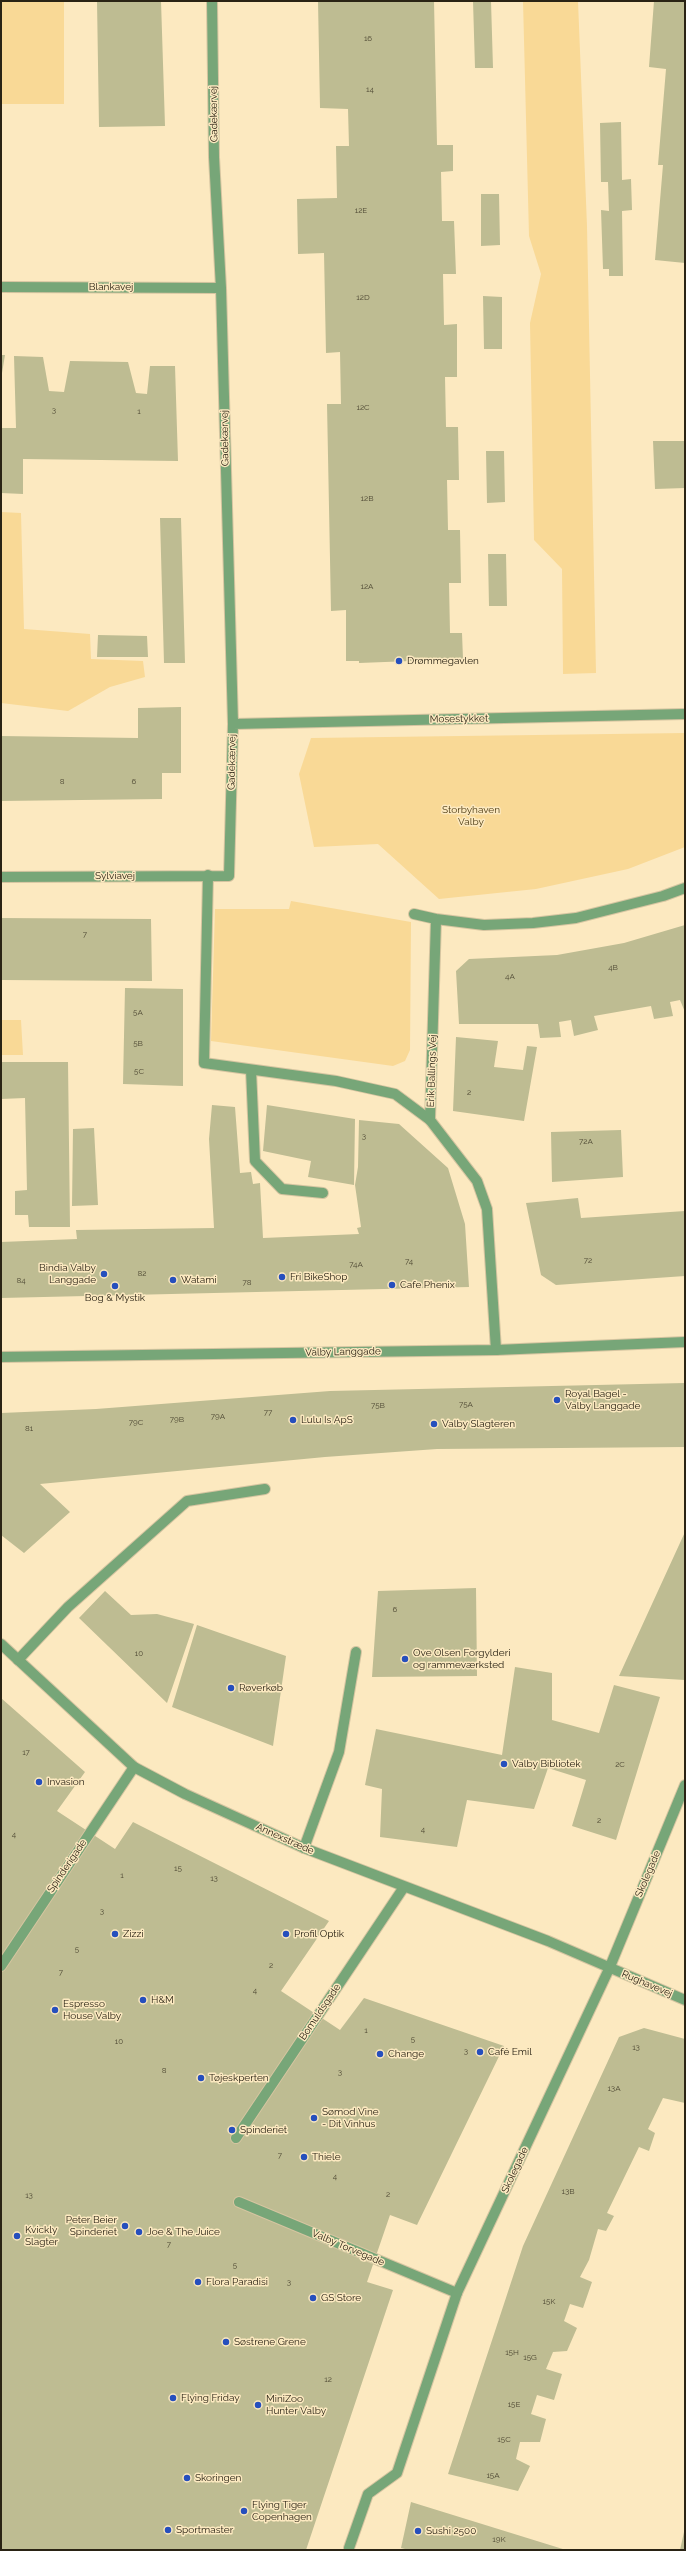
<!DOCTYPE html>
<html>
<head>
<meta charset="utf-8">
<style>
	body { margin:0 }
	#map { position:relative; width:686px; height:2551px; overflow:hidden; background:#fce9c0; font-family:Raleway,sans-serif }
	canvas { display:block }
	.frame { position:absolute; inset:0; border:2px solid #2a2314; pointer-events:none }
</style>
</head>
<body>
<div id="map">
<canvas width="686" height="2551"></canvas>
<div class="frame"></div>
</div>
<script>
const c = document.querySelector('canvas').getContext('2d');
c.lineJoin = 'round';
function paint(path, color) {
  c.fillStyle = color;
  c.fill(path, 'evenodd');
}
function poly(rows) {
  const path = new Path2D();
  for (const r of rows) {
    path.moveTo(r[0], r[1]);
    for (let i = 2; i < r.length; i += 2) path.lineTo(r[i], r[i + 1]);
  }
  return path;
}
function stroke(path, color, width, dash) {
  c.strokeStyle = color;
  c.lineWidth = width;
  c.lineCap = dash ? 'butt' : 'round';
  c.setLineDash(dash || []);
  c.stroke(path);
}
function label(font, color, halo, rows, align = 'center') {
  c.font = font + ' Raleway,sans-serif';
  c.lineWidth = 3;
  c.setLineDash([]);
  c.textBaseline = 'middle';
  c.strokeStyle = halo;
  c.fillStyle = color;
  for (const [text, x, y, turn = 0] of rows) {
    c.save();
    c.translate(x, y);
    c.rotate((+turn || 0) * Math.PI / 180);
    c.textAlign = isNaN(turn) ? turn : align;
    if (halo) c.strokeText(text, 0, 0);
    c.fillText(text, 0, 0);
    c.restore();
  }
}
const green = poly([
	[1,1,64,1,64,104,1,104],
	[523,1,578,1,587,226,596,673,563,674,562,569,534,540,530,323,541,274,529,236],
	[1,512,21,513,24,629,90,634,91,659,143,661,145,677,110,687,68,711,1,703],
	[685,733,685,847,628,869,536,889,439,899,378,844,314,847,299,774,311,738],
	[291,901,411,922,410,1050,405,1061,393,1066,211,1041,215,909,289,909],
	[1,1020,21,1020,23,1055,1,1055]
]);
const building = poly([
	[97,1,161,1,165,126,99,127],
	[318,1,434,1,437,145,453,145,453,171,441,172,442,221,454,221,456,274,443,274,444,325,457,324,457,377,445,377,446,427,458,427,459,480,447,480,448,530,460,530,461,583,449,583,450,633,462,633,463,659,359,663,359,661,346,661,346,610,331,611,327,404,341,404,340,352,326,353,324,253,298,254,297,199,337,198,336,146,349,146,348,109,320,108],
	[473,1,491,1,493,68,475,68],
	[654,1,685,1,685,263,655,260,663,165,658,165,666,69,649,67],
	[621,122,622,180,631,179,632,210,622,211,623,276,609,276,609,269,603,269,601,210,609,211,608,182,601,182,600,123],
	[481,194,499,194,500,245,481,246],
	[483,296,502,297,502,349,484,349],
	[1,355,5,355,2,373,1,372],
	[14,356,43,357,49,391,64,392,70,361,128,362,136,393,147,394,150,366,175,366,178,461,23,459,23,494,1,493,1,428,16,428],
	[653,441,685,441,685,488,655,489],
	[486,451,504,451,505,502,487,503],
	[160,518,181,518,185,663,164,663],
	[488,554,506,554,507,606,489,606],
	[98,635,147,636,148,657,97,657],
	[181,707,181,773,162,773,162,799,1,801,1,736,138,738,138,708],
	[1,918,151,919,152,981,1,980],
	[685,925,685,1012,680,1000,670,1002,673,1016,654,1019,651,1006,594,1016,598,1030,574,1036,571,1020,559,1022,561,1037,540,1038,538,1024,459,1024,456,971,469,959,557,955,624,943],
	[125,988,183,989,183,1086,123,1084],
	[456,1037,498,1041,494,1067,523,1070,527,1046,537,1047,524,1121,453,1111],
	[1,1062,68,1062,70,1227,29,1227,28,1215,15,1215,15,1191,27,1190,25,1098,1,1099],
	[212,1105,235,1107,240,1173,251,1172,253,1184,260,1183,263,1238,359,1234,357,1228,361,1227,355,1185,358,1167,359,1120,399,1124,448,1168,465,1224,469,1287,1,1298,1,1242,77,1239,76,1230,214,1228,209,1139],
	[267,1105,355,1119,354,1185,308,1177,311,1161,263,1151],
	[94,1128,98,1205,72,1206,73,1129],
	[621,1130,623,1177,552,1182,551,1132],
	[578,1198,581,1218,685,1211,685,1276,556,1285,541,1275,526,1203],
	[685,1383,685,1447,437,1449,325,1457,40,1484,70,1512,24,1553,1,1535,1,1413,96,1409,330,1391],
	[685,1532,685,1680,619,1676],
	[476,1588,477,1676,372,1677,378,1591],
	[105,1591,131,1615,157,1614,194,1624,167,1703,79,1618],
	[197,1625,286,1656,273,1746,172,1707],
	[515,1667,552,1673,552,1720,599,1733,614,1685,660,1697,616,1840,572,1826,586,1780,548,1768,534,1809,467,1800,457,1847,380,1837,382,1789,365,1785,376,1729,502,1755],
	[1,1698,85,1772,57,1811,115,1849,133,1822,329,1921,281,1991,340,2030,364,1998,504,2046,417,2225,390,2215,367,2282,393,2290,306,2550,1,2550],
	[644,2028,685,2039,685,2103,663,2098,648,2129,655,2133,649,2151,639,2147,607,2213,614,2216,606,2231,598,2229,589,2260,580,2277,592,2282,583,2308,570,2304,564,2321,577,2328,567,2351,553,2352,546,2369,562,2374,554,2400,537,2395,531,2414,546,2419,540,2442,520,2442,516,2459,530,2466,518,2491,448,2474,523,2246,619,2037],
	[411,2502,566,2550,409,2550,401,2548],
	[684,2532,685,2550,680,2550]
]);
const service = poly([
	[208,875,204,1063,336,1081,395,1094,430,1120],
	[251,1070,255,1161,282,1189,323,1193],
	[18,1660,68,1607,187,1501,265,1489],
	[304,1848,339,1752,356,1652]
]);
const pedestrian = poly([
	[1,1966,134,1767],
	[236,2138,404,1887],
	[239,2202,457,2293]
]);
const minor = poly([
	[1,287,221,288],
	[233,724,685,714],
	[1,877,229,876,233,724,221,288,214,157,212,1],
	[414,914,436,919,484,925,533,923,576,918,663,896,685,888],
	[436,919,430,1120,477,1181,487,1209,496,1350],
	[1,1644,134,1767,185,1794,304,1848,548,1941,685,2000],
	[349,2548,368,2494,397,2473,457,2293,609,1969,685,1785]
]);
const tertiary = poly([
	[1,1357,496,1350,685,1342]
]);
const markers = [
	[399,661,4,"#264fbd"],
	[104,1274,4,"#264fbd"],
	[282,1277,4,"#264fbd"],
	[173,1280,4,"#264fbd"],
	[392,1285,4,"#264fbd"],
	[115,1286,4,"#264fbd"],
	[557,1400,4,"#264fbd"],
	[293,1420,4,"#264fbd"],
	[434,1424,4,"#264fbd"],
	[405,1659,4,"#264fbd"],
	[231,1688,4,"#264fbd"],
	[504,1764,4,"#264fbd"],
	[39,1782,4,"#264fbd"],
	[115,1934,4,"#264fbd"],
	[286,1934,4,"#264fbd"],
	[143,2000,4,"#264fbd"],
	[55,2010,4,"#264fbd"],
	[480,2052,4,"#264fbd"],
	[380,2054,4,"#264fbd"],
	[201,2078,4,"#264fbd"],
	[314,2118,4,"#264fbd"],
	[232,2130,4,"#264fbd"],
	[304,2157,4,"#264fbd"],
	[125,2226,4,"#264fbd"],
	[139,2232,4,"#264fbd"],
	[17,2236,4,"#264fbd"],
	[198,2282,4,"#264fbd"],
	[313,2298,4,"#264fbd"],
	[226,2342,4,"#264fbd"],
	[173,2398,4,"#264fbd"],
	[258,2405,4,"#264fbd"],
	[187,2478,4,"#264fbd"],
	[244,2511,4,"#264fbd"],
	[168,2530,4,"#264fbd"],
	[418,2531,4,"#264fbd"]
];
const numberNames = [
	["16",368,39],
	["14",370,90],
	["12E",361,211],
	["12D",363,298],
	["12C",363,408],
	["3",54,411],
	["1",139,412],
	["12B",367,499],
	["12A",367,587],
	["8",62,782],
	["6",134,782],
	["7",85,935],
	["4B",613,968],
	["4A",510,977],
	["5A",138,1013],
	["5B",138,1044],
	["5C",139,1072],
	["2",469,1093],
	["3",364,1137],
	["72A",586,1142],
	["72",588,1261],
	["74",409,1262],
	["74A",356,1265],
	["82",142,1274],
	["84",21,1281],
	["78",247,1283],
	["75A",466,1405],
	["75B",378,1406],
	["77",268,1413],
	["79A",218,1417],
	["79B",177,1420],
	["79C",136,1423],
	["81",29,1429],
	["6",395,1610],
	["10",139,1654],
	["17",26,1753],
	["2C",620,1765],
	["2",599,1821],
	["4",423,1830],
	["4",14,1835],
	["15",178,1869],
	["1",122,1876],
	["13",214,1879],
	["3",102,1912],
	["5",77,1950],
	["2",271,1966],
	["7",61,1973],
	["4",255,1991],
	["1",366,2031],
	["5",413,2040],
	["10",119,2042],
	["13",636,2048],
	["3",466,2052],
	["8",164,2071],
	["3",340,2073],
	["13A",614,2089],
	["7",280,2156],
	["4",335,2177],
	["13B",568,2192],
	["2",388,2195],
	["13",29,2196],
	["7",169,2245],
	["5",235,2266],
	["3",289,2283],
	["15K",549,2302],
	["15H",512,2353],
	["15G",530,2358],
	["12",328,2380],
	["15E",514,2405],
	["15C",504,2440],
	["15A",493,2476],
	["19K",499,2540]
];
const streetNames = [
	["Gadekærvej",214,114,-91],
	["Blankavej",111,287],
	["Gadekærvej",225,438,-91],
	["Mosestykket",459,719,-1],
	["Gadekærvej",232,762,-89],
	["Sylviavej",115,876],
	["Erik Ballings Vej",432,1071,-88],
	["Valby Langgade",343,1352,-1],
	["Annexstræde",285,1839,24],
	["Spinderigade",67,1866,-56],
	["Skolegade",648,1874,-67],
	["Rughavevej",647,1984,23],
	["Bomuldsgade",320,2012,-56],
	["Skolegade",515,2170,-65],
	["Valby Torvegade",348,2248,23]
];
const poiNames = [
	["Drømmegavlen",407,661],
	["Bindia Valby",96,1268,"right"],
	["Langgade",96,1280,"right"],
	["Fri BikeShop",290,1277],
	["Watami",181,1280],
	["Cafe Phenix",400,1285],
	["Bog & Mystik",115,1298,"center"],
	["Royal Bagel -",565,1394],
	["Valby Langgade",565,1406],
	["Lulu Is ApS",301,1420],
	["Valby Slagteren",442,1424],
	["Ove Olsen Forgylderi",413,1653],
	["og rammeværksted",413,1665],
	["Røverkøb",239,1688],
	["Valby Bibliotek",512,1764],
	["Invasion",47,1782],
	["Zizzi",123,1934],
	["Profil Optik",294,1934],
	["H&M",151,2000],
	["Espresso",63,2004],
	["House Valby",63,2016],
	["Café Emil",488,2052],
	["Change",388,2054],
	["Tøjeskperten",209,2078],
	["Sømod Vine",322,2112],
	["- Dit Vinhus",322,2124],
	["Spinderiet",240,2130],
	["Thiele",312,2157],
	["Peter Beier",117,2220,"right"],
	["Spinderiet",117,2232,"right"],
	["Kvickly",25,2230],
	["Slagter",25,2242],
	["Joe & The Juice",147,2232],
	["Flora Paradisi",206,2282],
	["GS Store",321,2298],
	["Søstrene Grene",234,2342],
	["Flying Friday",181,2398],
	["MiniZoo",266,2399],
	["Hunter Valby",266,2411],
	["Skoringen",195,2478],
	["Flying Tiger",252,2505],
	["Copenhagen",252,2517],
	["Sportmaster",176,2530],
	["Sushi 2500",426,2531]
];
const parkNames = [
	["Storbyhaven",471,810],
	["Valby",471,822]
];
paint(green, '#f9d996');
paint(building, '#bebc92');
stroke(service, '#d6c5a1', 12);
stroke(pedestrian, '#d6c5a1', 12);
stroke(minor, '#d6c5a1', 12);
stroke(tertiary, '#d6c5a1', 12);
stroke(service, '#77a678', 10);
stroke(pedestrian, '#77a678', 10);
stroke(minor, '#77a678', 10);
stroke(tertiary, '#77a678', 10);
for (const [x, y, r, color] of markers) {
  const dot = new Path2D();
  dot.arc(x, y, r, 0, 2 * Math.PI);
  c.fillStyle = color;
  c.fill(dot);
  stroke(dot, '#fce9c0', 1.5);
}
label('8px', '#4f4934', null, numberNames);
label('10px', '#2a2314', '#fce9c0', streetNames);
label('10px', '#2a2314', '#fce9c0', poiNames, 'left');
label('10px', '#4d3b12', '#fce9c0', parkNames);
</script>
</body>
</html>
